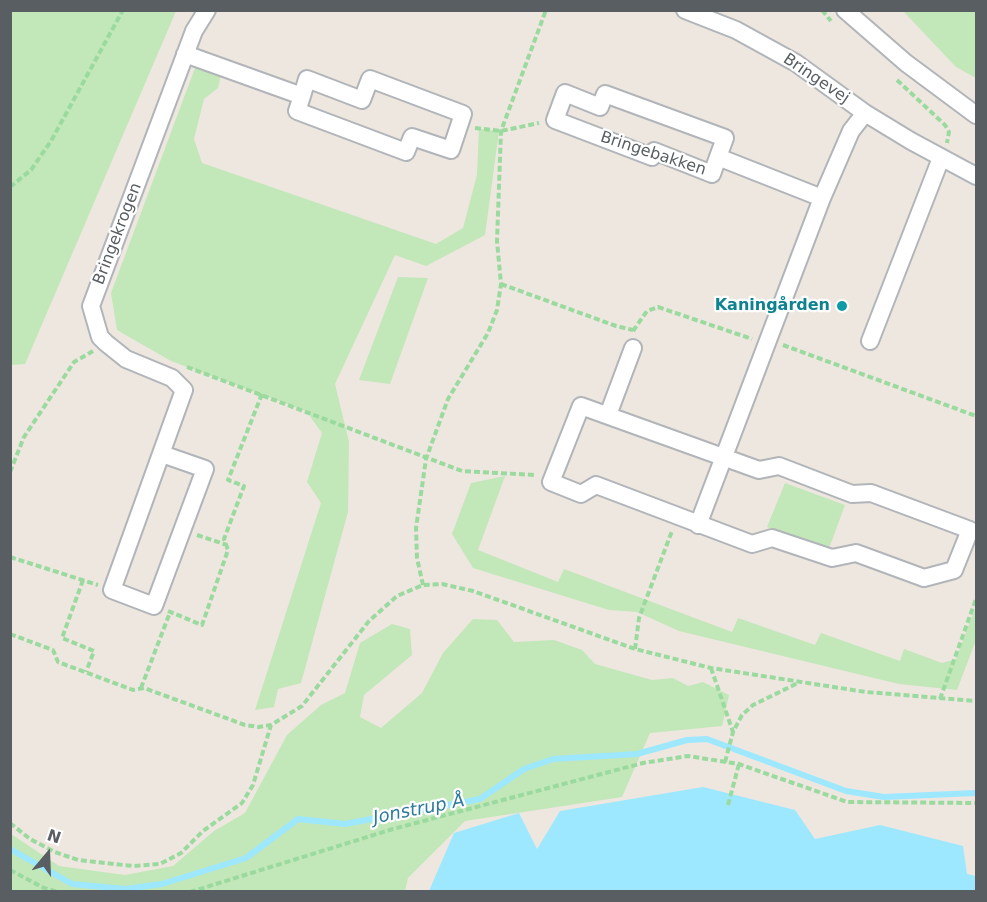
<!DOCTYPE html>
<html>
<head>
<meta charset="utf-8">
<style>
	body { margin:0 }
	#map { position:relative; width:987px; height:902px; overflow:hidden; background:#ede7df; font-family:"DejaVu Sans",sans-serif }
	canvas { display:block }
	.frame { position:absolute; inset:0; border:12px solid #585e62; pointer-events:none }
	.north { position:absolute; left:18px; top:824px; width:60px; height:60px; -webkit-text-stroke:4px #fff; paint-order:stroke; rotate:19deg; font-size:16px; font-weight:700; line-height:24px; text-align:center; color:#585e62 }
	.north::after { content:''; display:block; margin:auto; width:21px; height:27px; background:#585e62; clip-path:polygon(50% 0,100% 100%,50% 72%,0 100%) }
</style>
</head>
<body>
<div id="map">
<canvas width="987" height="902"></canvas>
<div class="frame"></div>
<div class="north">N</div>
</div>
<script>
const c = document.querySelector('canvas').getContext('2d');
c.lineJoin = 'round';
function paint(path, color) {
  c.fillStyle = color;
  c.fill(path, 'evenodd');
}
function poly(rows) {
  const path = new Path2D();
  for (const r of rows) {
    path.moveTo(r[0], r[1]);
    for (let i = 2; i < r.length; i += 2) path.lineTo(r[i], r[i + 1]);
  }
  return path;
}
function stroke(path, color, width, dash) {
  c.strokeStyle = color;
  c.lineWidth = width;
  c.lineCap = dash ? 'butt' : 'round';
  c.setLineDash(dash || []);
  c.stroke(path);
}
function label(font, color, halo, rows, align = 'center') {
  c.font = font + ' "DejaVu Sans",sans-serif';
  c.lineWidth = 4.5;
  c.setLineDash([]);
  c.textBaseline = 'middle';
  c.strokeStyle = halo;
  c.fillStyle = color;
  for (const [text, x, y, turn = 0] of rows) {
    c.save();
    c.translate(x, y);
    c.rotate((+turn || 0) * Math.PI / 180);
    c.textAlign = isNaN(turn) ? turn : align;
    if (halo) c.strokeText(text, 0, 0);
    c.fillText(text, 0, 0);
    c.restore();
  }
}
const green = poly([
	[10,11,176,11,25,364,11,365],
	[903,11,976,11,976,78,956,67],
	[195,68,222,70,218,88,204,99,194,139,202,163,436,244,463,228,477,175,479,129,499,131,485,235,426,266,395,255,335,384,349,442,348,512,301,683,278,689,274,707,255,710,321,503,307,482,322,433,306,411,171,361,117,330,111,293],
	[398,277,428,278,390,384,359,380],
	[505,476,478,550,558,582,564,569,732,632,738,618,815,645,821,633,900,661,904,649,942,663,956,659,976,606,976,640,957,690,899,684,679,631,637,612,609,610,473,568,452,534,471,483],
	[785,483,845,505,828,551,767,527],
	[473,619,497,620,514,642,554,640,582,650,595,664,652,680,673,678,688,686,703,682,729,695,722,726,650,733,622,797,465,821,408,878,405,891,11,891,11,834,59,866,125,875,173,866,214,831,245,813,287,735,321,705,345,693,360,643,392,624,410,629,412,655,364,695,360,717,381,728,422,693,443,653]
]);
const water = poly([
	[703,787,795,810,815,839,880,825,963,846,967,874,976,876,976,891,429,891,454,833,519,813,537,849,560,811]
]);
const stream = poly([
	[10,849,72,884,125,889,162,884,246,858,298,819,345,824,480,799,524,769,553,759,637,754,687,740,707,739,846,791,884,797,976,793]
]);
const path = poly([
	[822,10,831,21],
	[897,80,945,125,949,132,947,143],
	[475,128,501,131,539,123],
	[10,187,31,170,51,141,123,10],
	[501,284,616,326,633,330],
	[633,331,647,311,658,307,752,339],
	[783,345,976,416],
	[187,367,462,471,535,475],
	[10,472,24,437,74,362,93,351],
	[197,535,227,545],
	[10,557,98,585],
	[83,580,62,638,94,651,86,672],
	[423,585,417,558,416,528,426,459,448,399,488,333,497,310,501,284,497,241,501,131,546,10],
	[168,611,202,625,228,550,224,539,244,486,228,480,262,394],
	[10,634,53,650,58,662,133,690,144,688,245,725,259,727,271,725,302,706,369,621,397,596,423,585,442,584,473,591,635,649,711,668,866,692,976,701],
	[635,649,639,618,672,531],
	[711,668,733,732,742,715,753,705,800,682],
	[141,688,169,615],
	[940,699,976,599],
	[725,762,733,732],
	[728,805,739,764],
	[10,823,30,839,55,852,78,860,133,866,160,864,181,853,203,831,242,803,253,785,271,725],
	[10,870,44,888,58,892],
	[190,892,393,829,643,763,688,756,739,764,847,802,976,803]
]);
const street = poly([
	[685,10,736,30,796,63,865,113,911,141,976,176],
	[845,10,906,63,976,115],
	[185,54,302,96,297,111,406,152,412,137,451,150,463,114,370,79,362,100,307,79,302,96],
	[718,157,712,174,654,151,652,157,555,120,565,93,600,107,605,94,725,138,718,157,822,198],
	[870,341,941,158],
	[581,406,759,470,779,466,852,494,871,493,970,530,954,570,924,578,856,553,832,558,772,538,752,544,596,485,581,494,551,482,581,406],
	[608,415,633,348],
	[162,454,205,469,154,606,112,590,184,390,172,378,126,359,106,343,100,337,91,306,194,31,207,10],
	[698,525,822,198,851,131,865,113]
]);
const markers = [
	[842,306,6,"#0f9aa8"]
];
const streetNames = [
	["Bringevej",816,79,34],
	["Bringebakken",653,154,18],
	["Bringekrogen",118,234,-69]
];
const cultureNames = [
	["Kaningården",830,306]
];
const waterNames = [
	["Jonstrup Å",419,810,-11]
];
paint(green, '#c2e7b9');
paint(water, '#9de8ff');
stroke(stream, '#9de8ff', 6);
stroke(street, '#b1b5b9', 20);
stroke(path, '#9bda9f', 4, [6, 3]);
stroke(street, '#fff', 16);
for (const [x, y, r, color] of markers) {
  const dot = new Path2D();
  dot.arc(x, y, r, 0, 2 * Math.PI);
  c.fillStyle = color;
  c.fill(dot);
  stroke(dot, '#fff', 2);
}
label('16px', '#585e62', '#fff', streetNames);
label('bold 16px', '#0d838f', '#fff', cultureNames, 'right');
label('italic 18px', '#2e799c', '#fff', waterNames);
</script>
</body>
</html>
